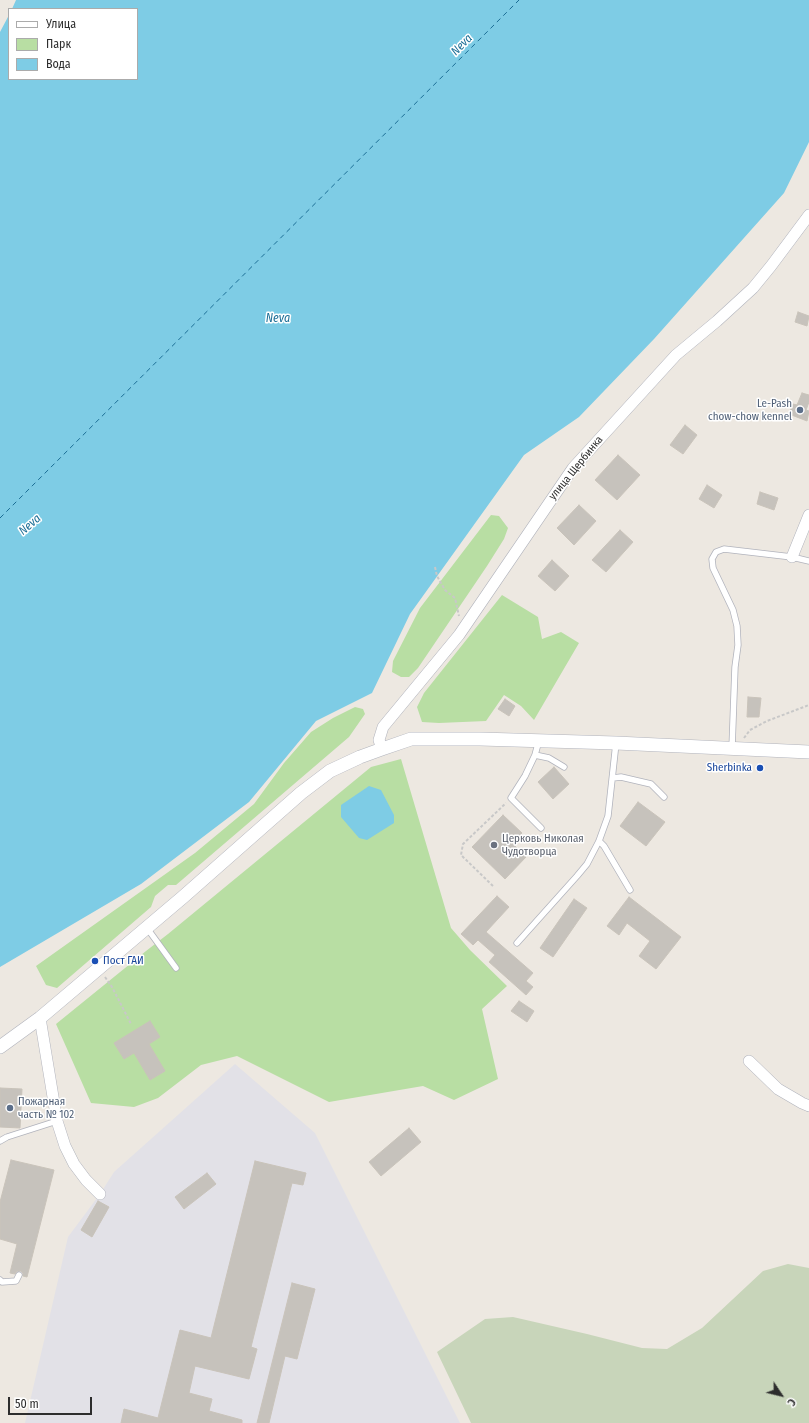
<!DOCTYPE html>
<html>
<head>
<meta charset="utf-8">
<style>
	body { margin:0 }
	#map { position:relative; width:809px; height:1423px; overflow:hidden; background:#ede8e1; font-family:"Fira Sans Condensed",sans-serif }
	canvas { display:block }
	.legend { position:absolute; left:8px; top:8px; width:130px; height:72px; box-sizing:border-box; background:#fff; border:1px solid #ababab; margin:0; padding:5px 7px; list-style:none; font-size:12px; color:#2d2d2d }
	.legend li { display:flex; align-items:center; gap:8px; height:20px }
	.legend b { width:20px; border:1px solid #ababab }
	.north { position:absolute; left:761px; top:1375px; width:40px; height:40px; -webkit-text-stroke:3px #fff; paint-order:stroke; rotate:125deg; font-size:11px; font-weight:700; line-height:16px; text-align:center; color:#2d2d2d }
	.north::after { content:''; display:block; margin:auto; width:14px; height:18px; background:#2d2d2d; clip-path:polygon(50% 0,100% 100%,50% 72%,0 100%) }
	.scale { position:absolute; left:8px; top:1397px; width:84px; height:18px; box-sizing:border-box; border:2px solid #2d2d2d; border-top:0; padding-left:5px; font-size:12px; line-height:14px; white-space:nowrap; color:#2d2d2d; -webkit-text-stroke:3px #fff; paint-order:stroke }
</style>
</head>
<body>
<div id="map">
<canvas width="809" height="1423"></canvas>
<ul class="legend">
<li><b style="height:5px;background:#fff"></b>Улица</li>
<li><b style="height:11px;background:#b8dea3"></b>Парк</li>
<li><b style="height:11px;background:#7ecce5"></b>Вода</li>
</ul>
<div class="north">С</div>
<div class="scale">50 m</div>
</div>
<script>
const c = document.querySelector('canvas').getContext('2d');
c.lineJoin = 'round';
function paint(path, color) {
  c.fillStyle = color;
  c.fill(path, 'evenodd');
}
function poly(rows) {
  const path = new Path2D();
  for (const r of rows) {
    path.moveTo(r[0], r[1]);
    for (let i = 2; i < r.length; i += 2) path.lineTo(r[i], r[i + 1]);
  }
  return path;
}
function stroke(path, color, width, dash) {
  c.strokeStyle = color;
  c.lineWidth = width;
  c.lineCap = dash ? 'butt' : 'round';
  c.setLineDash(dash || []);
  c.stroke(path);
}
function label(font, color, halo, rows, align = 'center') {
  c.font = font + ' "Fira Sans Condensed",sans-serif';
  c.lineWidth = 3;
  c.setLineDash([]);
  c.textBaseline = 'middle';
  c.strokeStyle = halo;
  c.fillStyle = color;
  for (const [text, x, y, turn = 0] of rows) {
    c.save();
    c.translate(x, y);
    c.rotate((+turn || 0) * Math.PI / 180);
    c.textAlign = isNaN(turn) ? turn : align;
    if (halo) c.strokeText(text, 0, 0);
    c.fillText(text, 0, 0);
    c.restore();
  }
}
const industrial = poly([
	[235,1064,315,1133,460,1423,25,1423,68,1237,100,1194,114,1172]
]);
const green = poly([
	[491,515,499,516,508,528,504,539,487,566,418,668,409,677,401,677,392,672,393,661,420,608],
	[502,595,538,617,542,639,561,632,579,643,534,720,521,706,504,695,486,721,439,723,422,722,417,707,424,693],
	[355,707,363,709,365,714,349,737,176,885,168,885,155,896,151,907,57,988,46,985,36,966,195,853,254,804,284,763,311,732,333,718],
	[401,759,451,928,470,950,507,986,482,1009,498,1079,454,1100,423,1086,329,1102,237,1056,201,1065,158,1098,134,1107,91,1103,56,1024,146,951,168,934,371,767]
]);
const cemetery = poly([
	[788,1264,809,1268,809,1423,471,1423,437,1352,485,1319,513,1317,587,1334,642,1348,667,1349,702,1328,763,1271]
]);
const water = poly([
	[16,0,809,0,809,142,784,193,654,339,579,417,524,455,410,614,372,693,316,721,249,802,141,884,0,967,0,32,9,15,9,79,137,79,137,9,12,9],
	[369,786,381,790,394,815,394,823,367,840,359,838,341,817,341,805]
]);
const ferry = poly([
	[0,518,519,0]
]);
const building = poly([
	[798,312,809,316,807,326,795,322,798,312],
	[802,393,809,395,809,402,806,410,809,411,807,421,789,414,793,404,797,405,802,393],
	[685,425,697,435,683,454,670,445,685,425],
	[618,455,640,475,617,500,595,480,618,455],
	[707,485,722,495,714,508,699,499,707,485],
	[760,492,778,498,774,510,757,504,760,492],
	[579,505,596,521,574,545,557,528,579,505],
	[620,530,633,542,606,572,592,560,620,530],
	[552,560,569,576,555,591,538,576,552,560],
	[748,697,761,698,759,717,747,717,748,697],
	[505,699,515,706,509,716,498,709,505,699],
	[554,767,569,784,553,799,538,782,554,767],
	[638,802,665,822,646,846,620,826,638,802],
	[503,815,522,833,512,843,526,857,505,879,472,847,503,815],
	[497,896,509,907,486,932,533,973,526,981,533,987,526,995,489,962,495,955,478,940,473,945,461,934,497,896],
	[629,897,681,937,656,969,639,956,650,941,627,923,619,935,607,926,629,897],
	[574,899,587,908,553,957,540,948,574,899],
	[519,1001,534,1011,527,1022,511,1011,519,1001],
	[150,1021,160,1037,149,1044,165,1071,150,1080,134,1053,124,1059,114,1043,150,1021],
	[0,1088,22,1089,20,1128,0,1127,0,1088],
	[409,1128,421,1142,381,1176,369,1162,409,1128],
	[11,1160,54,1170,27,1277,23,1276,23,1273,21,1271,17,1271,15,1274,10,1273,17,1244,0,1239,0,1202,11,1160],
	[255,1161,306,1173,303,1185,292,1183,251,1347,257,1349,249,1379,195,1366,189,1393,212,1399,209,1411,242,1420,242,1423,121,1423,124,1409,158,1418,180,1330,211,1338,255,1161],
	[207,1173,216,1184,184,1209,175,1197,207,1173],
	[98,1201,109,1207,92,1237,81,1230,98,1201],
	[292,1283,315,1289,297,1359,285,1356,269,1423,257,1423,292,1283]
]);
const path = poly([
	[435,567,437,576,445,590,455,598,459,616],
	[744,738,750,730,767,721,809,705],
	[493,886,461,855,463,844,506,803],
	[105,977,112,987,131,1024]
]);
const service = poly([
	[539,740,535,755,525,776,511,798,541,828],
	[732,748,735,667,738,645,737,626,733,610,713,568,712,559,716,552,724,549,792,557,809,561],
	[535,755,549,758,564,767],
	[613,778,621,777,651,784,664,797],
	[599,841,604,846,630,890],
	[147,928,176,968],
	[517,943,577,876,587,864,599,841,608,816,616,743],
	[0,1141,7,1137,57,1121],
	[0,1280,2,1282,16,1281,19,1275]
]);
const minor = poly([
	[792,557,809,515],
	[382,749,379,740,383,727,459,635,573,468,676,355,717,321,753,288,771,266,809,215],
	[40,1018,57,1121,65,1146,74,1164,86,1180,100,1194],
	[749,1061,778,1089,802,1103,809,1106]
]);
const tertiary = poly([
	[0,1047,40,1018,183,897,301,793,330,771,360,757,382,749,411,739,480,739,616,743,809,752]
]);
const markers = [
	[800,410,4,"#5c6f8a"],
	[760,768,4,"#1a4fb4"],
	[494,845,4,"#6b7280"],
	[95,961,4,"#1a4fb4"],
	[10,1108,4,"#5c6f8a"]
];
const serviceNames = [
	["Le-Pash",792,404],
	["chow-chow kennel",792,417],
	["Пожарная",18,1102,"left"],
	["часть № 102",18,1115,"left"]
];
const streetNames = [
	["улица Щербинка",576,468,-51]
];
const transitNames = [
	["Sherbinka",752,768],
	["Пост ГАИ",103,961,"left"]
];
const worshipNames = [
	["Церковь Николая",502,839],
	["Чудотворца",502,852]
];
const waterNames = [
	["Neva",462,45,-45],
	["Neva",278,319],
	["Neva",30,525,-41]
];
paint(industrial, '#e2e1e7');
paint(green, '#b8dea3');
paint(cemetery, '#c8d5ba');
paint(water, '#7ecce5');
stroke(ferry, '#1a6d95', 1, [5, 4]);
paint(building, '#c6c2bc');
stroke(building, '#c9c3ba', 1);
stroke(service, '#b1b3bc', 7);
stroke(minor, '#b1b3bc', 12);
stroke(tertiary, '#b1b3bc', 14);
stroke(path, '#c8c8c8', 2, [3, 2]);
stroke(service, '#fff', 5.5);
stroke(minor, '#fff', 11);
stroke(tertiary, '#fff', 13);
for (const [x, y, r, color] of markers) {
  const dot = new Path2D();
  dot.arc(x, y, r, 0, 2 * Math.PI);
  c.fillStyle = color;
  c.fill(dot);
  stroke(dot, '#fff', 1.5);
}
label('11px', '#4e5e75', '#fff', serviceNames, 'right');
label('11px', '#2d2d2d', '#fff', streetNames);
label('11px', '#164399', '#fff', transitNames, 'right');
label('11px', '#5b616d', '#fff', worshipNames, 'left');
label('italic 12px', '#1a6d95', '#fff', waterNames);
</script>
</body>
</html>
